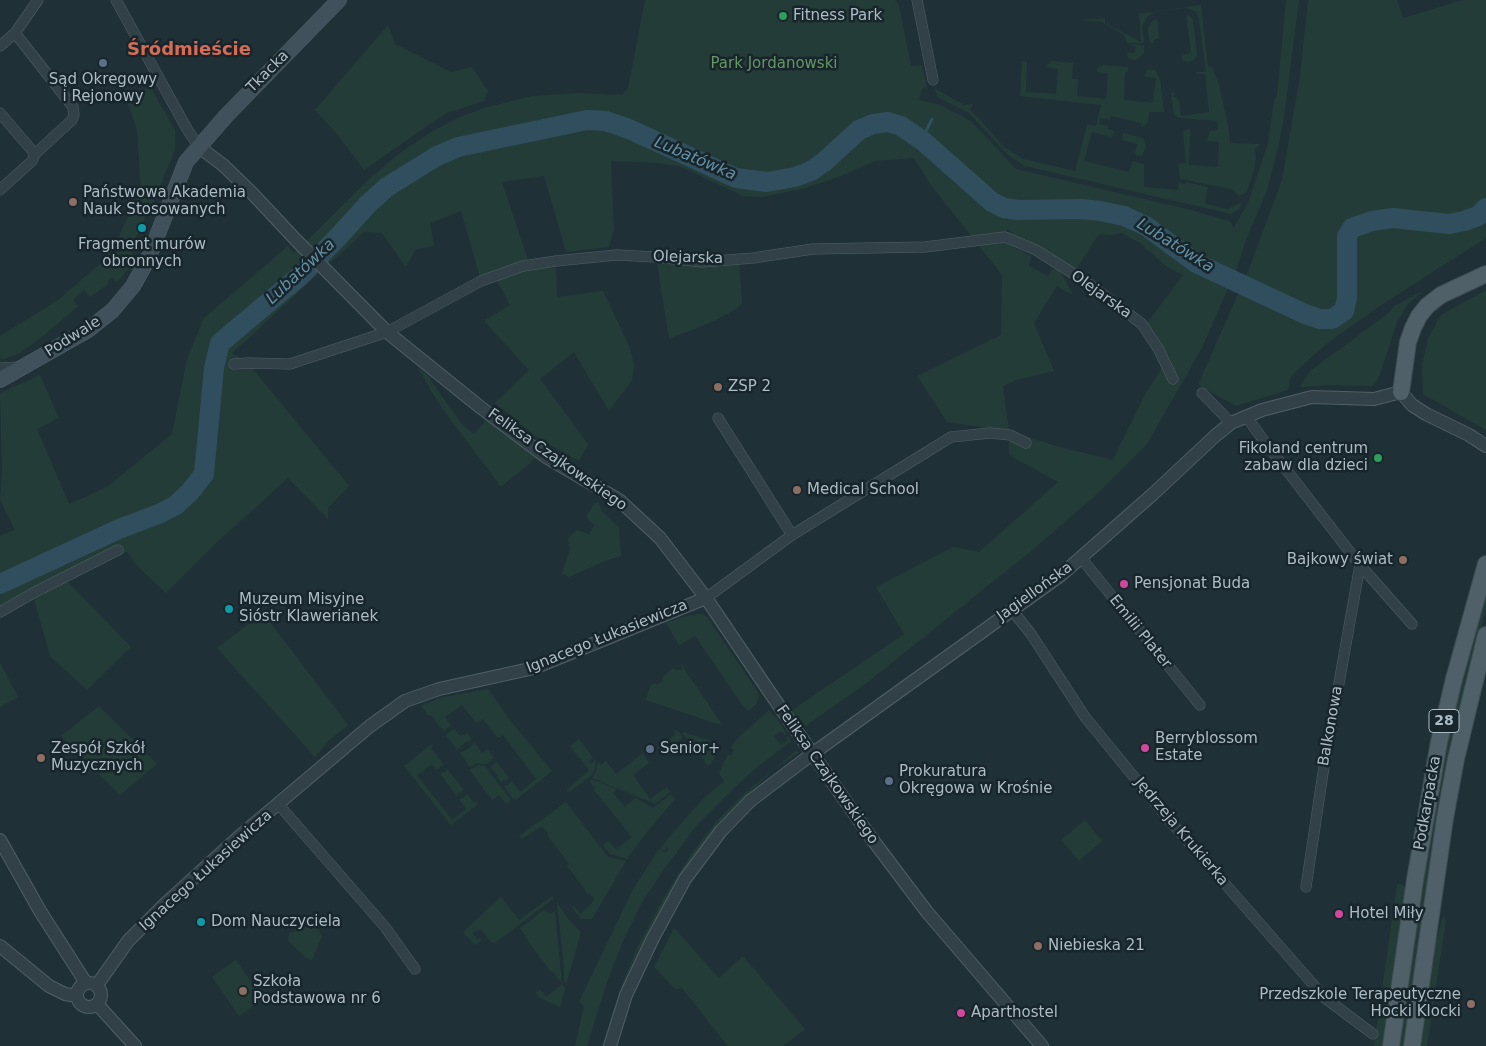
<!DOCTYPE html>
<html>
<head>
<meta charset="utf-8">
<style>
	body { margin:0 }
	canvas { display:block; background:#1f3037 }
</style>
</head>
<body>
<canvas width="1486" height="1046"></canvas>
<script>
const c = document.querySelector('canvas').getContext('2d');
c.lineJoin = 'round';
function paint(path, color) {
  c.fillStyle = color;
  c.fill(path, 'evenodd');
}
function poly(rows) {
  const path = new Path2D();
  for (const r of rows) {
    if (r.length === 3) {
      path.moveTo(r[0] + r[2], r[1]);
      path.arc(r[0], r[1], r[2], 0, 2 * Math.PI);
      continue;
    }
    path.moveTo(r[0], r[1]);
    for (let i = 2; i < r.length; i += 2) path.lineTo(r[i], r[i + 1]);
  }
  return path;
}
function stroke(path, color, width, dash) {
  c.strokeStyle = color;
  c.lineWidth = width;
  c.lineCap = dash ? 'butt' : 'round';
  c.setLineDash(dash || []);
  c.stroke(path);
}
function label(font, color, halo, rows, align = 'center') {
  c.font = font + ' "DejaVu Sans",sans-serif';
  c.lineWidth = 5;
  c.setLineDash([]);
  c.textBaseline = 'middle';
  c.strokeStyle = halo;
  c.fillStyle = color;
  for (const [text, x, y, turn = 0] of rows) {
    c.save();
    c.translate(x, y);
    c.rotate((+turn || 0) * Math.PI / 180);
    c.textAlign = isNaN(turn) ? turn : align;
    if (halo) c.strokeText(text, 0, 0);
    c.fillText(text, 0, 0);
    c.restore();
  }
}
const green = poly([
	[645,0,895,0,899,6,911,66,922,65,927,87,922,89,919,100,940,105,971,121,1016,169,1191,210,1231,222,1233,229,1248,203,1268,143,1274,101,1277,96,1286,0,1299,0,1284,117,1279,144,1267,191,1247,237,1237,268,1202,348,1147,444,1096,495,1031,551,868,682,804,727,791,711,904,634,876,587,953,547,979,552,1058,482,1009,455,1009,431,947,422,917,376,1001,335,1002,275,931,185,914,158,874,161,841,176,802,189,761,197,743,196,682,167,658,163,611,161,614,229,609,247,566,252,544,176,502,182,529,263,481,281,461,211,430,223,434,246,416,249,406,267,382,233,364,232,232,353,248,363,349,486,328,508,328,519,288,478,213,546,166,593,136,565,127,552,67,581,131,647,87,690,50,656,34,599,0,619,0,536,15,530,0,500,2,473,0,393,40,375,59,418,37,429,69,504,107,487,172,434,187,359,204,318,288,246,294,254,366,182,397,155,433,131,458,118,484,108,532,96,578,93,622,95,628,88],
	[1008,229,1018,239,1076,269,1099,234,1112,235,1122,233,1140,243,1167,267,1183,275,1147,323,1171,360,1162,367,1143,398,1113,460,1063,448,1009,431,1003,386,1016,380,1054,371,1034,323,1057,286,1073,295,1059,269,1052,269,1048,276,1029,266,1031,256,1000,240],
	[1308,0,1397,0,1403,18,1463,0,1486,0,1486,238,1375,309,1325,345,1296,371,1290,378,1288,390,1236,406,1198,385,1249,269,1282,180,1300,76],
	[1201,5,1208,67,1212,67,1219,85,1228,125,1230,143,1261,144,1255,149,1256,157,1254,169,1247,192,1239,196,1232,189,1180,179,1178,164,1186,163,1183,132,1188,129,1190,129,1189,165,1218,167,1219,142,1207,141,1210,131,1218,130,1218,121,1179,118,1174,115,1173,107,1171,93,1174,92,1174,97,1177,97,1177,100,1179,100,1181,116,1209,112,1205,74,1195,74,1197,72,1206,72,1199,19,1196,12,1191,9,1184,8,1155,12,1148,16,1142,26,1144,43,1127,43,1124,35,1102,22,1079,20,1105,18,1105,23,1141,42,1139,14],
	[1186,15,1190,16,1193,20,1197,54,1195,59,1190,62,1183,61,1181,56,1191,53],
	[1157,19,1159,38,1153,40,1154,43,1150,43,1148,29,1152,21],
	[388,25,395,44,451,72,472,67,488,91,484,101,446,113,364,170,338,135,315,110],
	[1127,44,1144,45,1144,54,1136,60,1128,58,1127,53,1135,53,1136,46],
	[1022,61,1027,62,1026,92,1056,94,1058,69,1046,67,1047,65,1052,61,1073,63,1072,79,1078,79,1077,96,1106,99,1108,74,1097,72,1098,68,1103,65,1128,67,1128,71,1125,73,1124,100,1153,103,1156,78,1144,76,1147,70,1155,70,1160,78,1164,112,1149,112,1148,122,1142,127,1140,123,1111,116,1110,120,1100,118,1099,124,1108,126,1108,129,1114,131,1114,134,1112,134,1111,137,1092,132,1084,161,1129,172,1133,161,1144,164,1144,187,1178,190,1179,183,1185,184,1186,182,1208,187,1205,204,1228,209,1242,202,1239,209,1231,214,1025,166,1007,154,969,113,939,98,934,88,964,105,973,104,970,110,977,116,1003,146,1023,159,1075,171,1087,125,1096,126,1101,105,1020,96],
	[151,88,175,130,175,150,148,215,146,215,133,245,135,245,127,265,128,269,117,282,112,277,108,281,108,284,90,297,84,290,73,300,78,306,48,332,20,353,5,359,0,359,0,336,58,300,101,263,118,241,121,231,141,192,137,130,123,90],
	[1123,133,1143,138,1146,146,1143,154,1141,156,1135,154,1137,144,1122,140],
	[656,257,739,260,742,303,736,309,714,321,669,339],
	[541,265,556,268,557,297,603,291,629,346,634,364,632,380,609,411,574,352,540,379,588,444,579,461,535,436,495,403,529,370,484,321,510,305,496,279],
	[1486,290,1486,430,1423,394,1422,365,1428,338,1441,315],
	[1423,291,1408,304,1398,320,1379,376,1376,382,1372,386,1332,385,1300,387,1310,371,1390,312,1394,306],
	[417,366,430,377,430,379,462,425,474,434,486,420,536,458,501,487,439,404],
	[594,503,599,503,601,510,619,528,621,556,605,561,569,577,562,573,570,550,568,538,577,530,589,534,594,525,586,517],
	[1486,588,1486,609,1472,661,1404,1046,1398,1046,1430,830,1442,767,1456,700],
	[263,613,348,725,327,742,315,757,217,648],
	[702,614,707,617,759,694,757,703,750,710,747,710,741,703,695,636,679,645,666,623,690,615],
	[0,663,18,697,0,707],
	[681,664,721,723,720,725,646,700,650,686,655,683,656,685,663,681,662,678,673,668,675,670,682,670],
	[488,689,513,724,552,771,516,800,515,797,513,799,504,786,508,785,511,781,520,792,536,779,503,735,498,738,483,719,476,723,462,705,445,717,451,726,448,727,444,732,431,715,428,715,421,706,439,698],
	[99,706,157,764,120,795,61,736],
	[768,711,770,711,780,723,787,734,785,735,781,731,774,736,781,745,788,740,787,737,788,736,791,741,750,773,725,797,696,826,665,868,641,904,623,941,608,979,587,1046,575,1046,584,1006,579,1002,633,889,659,849,665,853,669,849,667,847,663,851,660,848,671,835,701,801,724,781,719,773,728,754,731,756,734,750,731,748,736,740],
	[454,729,460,736,467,733,472,739,468,742,467,741,457,750,446,735],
	[673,730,679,732,683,738,663,753,658,747,676,734],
	[683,732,708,740,712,744,716,751,714,759,711,763,708,766,683,734],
	[579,739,593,758,589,761,591,764,596,760,595,768,592,775,568,793,567,790,589,770,570,746],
	[474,742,482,753,487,749,494,758,487,764,477,763,470,767,460,753,471,747],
	[432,744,433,746,431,748,444,765,441,766,437,770,432,764,417,775,452,820,466,809,459,799,463,798,467,794,474,803,476,802,478,804,451,825,404,766],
	[797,750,798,753,773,770,735,806,721,821,687,865,651,927,640,950,629,975,605,1046,602,1046,622,984,638,946,666,894,692,853,717,821,745,793],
	[643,753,649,763,633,775,650,799,667,787,670,792,655,804,592,778,596,771,598,761,601,765,606,761,616,774],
	[497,762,509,778,505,781,504,780,502,783,497,777,498,776,490,767],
	[478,765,485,766,511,800,506,804,499,795,492,800,470,770],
	[447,769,464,790,460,793,459,792,457,796,440,774,445,772],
	[591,779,617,789,613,793,625,807,635,798,653,808,671,794,675,799,647,832,627,859,610,854,603,845,609,841,616,849,632,837,594,790,595,789,590,781],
	[566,802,608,857,626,861,592,919,581,919,572,907,574,906,580,914,595,900,589,893,588,894,567,866,569,864,547,835,548,834,542,826,522,839,519,836],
	[1085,820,1102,841,1079,861,1061,840],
	[1397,884,1402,884,1407,890,1383,1046,1374,1046],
	[552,896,553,899,495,943,491,942,481,929,472,933,478,940,480,938,482,940,475,945,463,932,501,897,519,920],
	[557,902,569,920,581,932,566,985,564,981,564,968],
	[544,910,550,914,555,911,562,984,553,972,551,972,525,937,526,936,520,928],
	[1443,917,1446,920,1427,1046,1419,1046,1433,952],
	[316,924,322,937,312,960,306,958,288,941,289,933],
	[674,928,719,978,743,956,805,1029,783,1046,728,1046,681,987,676,990,654,967],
	[236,960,263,999,239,1016,212,977],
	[562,984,565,988,560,1007,540,998,535,992,537,992,540,989,546,997]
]);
const stream = poly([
	[920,138,925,133,932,119]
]);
const river = poly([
	[0,584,119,529,161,513,176,505,190,492,204,474,214,368,220,343,301,275,339,236,368,204,387,187,437,156,458,147,587,120,606,121,629,129,736,178,767,182,795,177,811,171,824,162,859,130,873,124,888,122,901,126,923,141,992,202,1004,208,1018,210,1081,209,1100,211,1124,216,1146,226,1196,263,1305,314,1320,319,1332,319,1344,311,1347,298,1347,236,1352,228,1372,221,1393,218,1449,224,1464,221,1478,216,1486,208]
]);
const minor = poly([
	[116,0,187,129,199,147],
	[917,0,933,80],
	[0,46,15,33,38,0],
	[0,113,35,154],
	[0,190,32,161,35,154,72,120,74,114,73,107,15,33],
	[234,364,248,363,290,364,387,332,481,281,523,266,556,261,616,255,656,257,702,262,753,258,813,249,925,247,1005,237,1036,250,1085,281,1142,324,1159,350,1173,379],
	[0,368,19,367],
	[1202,393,1231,423],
	[1246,416,1264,441,1360,565,1412,624],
	[718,418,792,535],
	[1081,558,1200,705],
	[706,598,792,535,951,437,990,433,1010,435,1026,443],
	[1012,610,1031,634,1085,717,1170,821,1325,998,1373,1034],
	[0,612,35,592,118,550],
	[279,805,385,927,415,969],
	[1306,887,1323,773,1360,565]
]);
const tertiary = poly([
	[199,147,223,165,252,193,295,239,387,332,480,407,546,457,619,500,660,538,706,598,775,700,872,839,927,912,1042,1046],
	[0,840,40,911,86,983],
	[0,946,49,986,65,994,77,996],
	[89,995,12],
	[97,985,128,941,163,906,241,835,370,726,405,701,439,689,534,668,706,598],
	[97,1004,135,1046],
	[610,1046,626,995,653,938,685,879,721,831,750,801,812,754,1061,575,1153,494,1215,436,1231,423,1262,410,1312,397,1374,399,1401,392,1412,405,1426,414,1469,435,1486,446]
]);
const secondary = poly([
	[0,380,88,330,113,310,133,286,148,259,186,162,226,116,339,0]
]);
const primary = poly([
	[1401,392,1408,342,1413,328,1419,316,1427,306,1441,295,1486,274],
	[1391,1046,1415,880,1439,742,1454,679,1486,564],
	[1412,1046,1445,818,1456,759,1486,635]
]);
const markers = [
	[783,16,5,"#2e9e5b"],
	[103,63,5,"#5c6f8a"],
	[73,202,5,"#8d6e63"],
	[142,228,5,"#0f9aa8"],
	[718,387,5,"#8d6e63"],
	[1378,458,5,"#2e9e5b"],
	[797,490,5,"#8d6e63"],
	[1403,560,5,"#8d6e63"],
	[1124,584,5,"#d1479c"],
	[229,609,5,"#0f9aa8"],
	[1145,748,5,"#d1479c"],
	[650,749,5,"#5c6f8a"],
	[41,758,5,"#8d6e63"],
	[889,781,5,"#5c6f8a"],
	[1339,914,5,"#d1479c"],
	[201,922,5,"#0f9aa8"],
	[1038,946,5,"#8d6e63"],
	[243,991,5,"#8d6e63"],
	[1471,1004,5,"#8d6e63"],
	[961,1013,5,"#d1479c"]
];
const shields = [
	[1444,721,30]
];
const shieldNames = [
	["28",1444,721]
];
const poiNames = [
	["Fitness Park",793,16],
	["Sąd Okregowy",103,80,"center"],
	["i Rejonowy",103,97,"center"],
	["Państwowa Akademia",83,193],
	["Nauk Stosowanych",83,210],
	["Fragment murów",142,245,"center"],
	["obronnych",142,262,"center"],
	["ZSP 2",728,387],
	["Fikoland centrum",1368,449,"right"],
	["zabaw dla dzieci",1368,466,"right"],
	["Medical School",807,490],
	["Bajkowy świat",1393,560,"right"],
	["Pensjonat Buda",1134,584],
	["Muzeum Misyjne",239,600],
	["Sióstr Klawerianek",239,617],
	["Berryblossom",1155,739],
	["Estate",1155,756],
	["Zespół Szkół",51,749],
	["Muzycznych",51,766],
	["Senior+",660,749],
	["Prokuratura",899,772],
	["Okręgowa w Krośnie",899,789],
	["Hotel Miły",1349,914],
	["Dom Nauczyciela",211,922],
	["Niebieska 21",1048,946],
	["Szkoła",253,982],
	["Podstawowa nr 6",253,999],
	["Przedszkole Terapeutyczne",1461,995,"right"],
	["Hocki Klocki",1461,1012,"right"],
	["Aparthostel",971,1013]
];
const parkNames = [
	["Park Jordanowski",774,64]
];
const streetNames = [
	["Tkacka",268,72,-45],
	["Olejarska",688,258,2],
	["Olejarska",1101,295,36],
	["Podwale",73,337,-32],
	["Feliksa Czajkowskiego",557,460,35],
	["Jagiellońska",1035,592,-36],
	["Emilii Plater",1140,632,51],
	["Ignacego Łukasiewicza",607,637,-22],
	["Balkonowa",1331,726,-80],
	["Feliksa Czajkowskiego",827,775,55],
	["Podkarpacka",1428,803,-80],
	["Jędrzeja Krukierka",1181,832,50],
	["Ignacego Łukasiewicza",206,871,-42]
];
const waterNames = [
	["Lubatówka",695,159,23],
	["Lubatówka",1175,246,32],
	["Lubatówka",301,272,-43]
];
const quarterNames = [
	["Śródmieście",189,50]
];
paint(green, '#243c37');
stroke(stream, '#304e5e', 3);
stroke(river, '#304e5e', 20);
stroke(minor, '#505f66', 11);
stroke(tertiary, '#505f66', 14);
stroke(secondary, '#505f66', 16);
stroke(primary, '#3f4d54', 18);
stroke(minor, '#324148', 10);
stroke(tertiary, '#324148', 12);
stroke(secondary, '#40515b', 15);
stroke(primary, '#506068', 16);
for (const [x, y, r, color] of markers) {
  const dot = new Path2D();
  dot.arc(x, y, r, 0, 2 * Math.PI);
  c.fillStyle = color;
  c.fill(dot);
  stroke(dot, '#18262c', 2);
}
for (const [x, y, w] of shields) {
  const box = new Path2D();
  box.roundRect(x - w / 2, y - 11.5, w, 23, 4);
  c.fillStyle = '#18262c';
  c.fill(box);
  stroke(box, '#acbcc5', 1);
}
label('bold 14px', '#acbcc5', null, shieldNames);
label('15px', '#acbcc5', '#18262c', poiNames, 'left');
label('15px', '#659664', '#18262c', parkNames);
label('15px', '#acbcc5', '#18262c', streetNames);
label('italic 16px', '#6491a6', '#18262c', waterNames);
label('bold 18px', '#d66c56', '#18262c', quarterNames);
</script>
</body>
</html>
